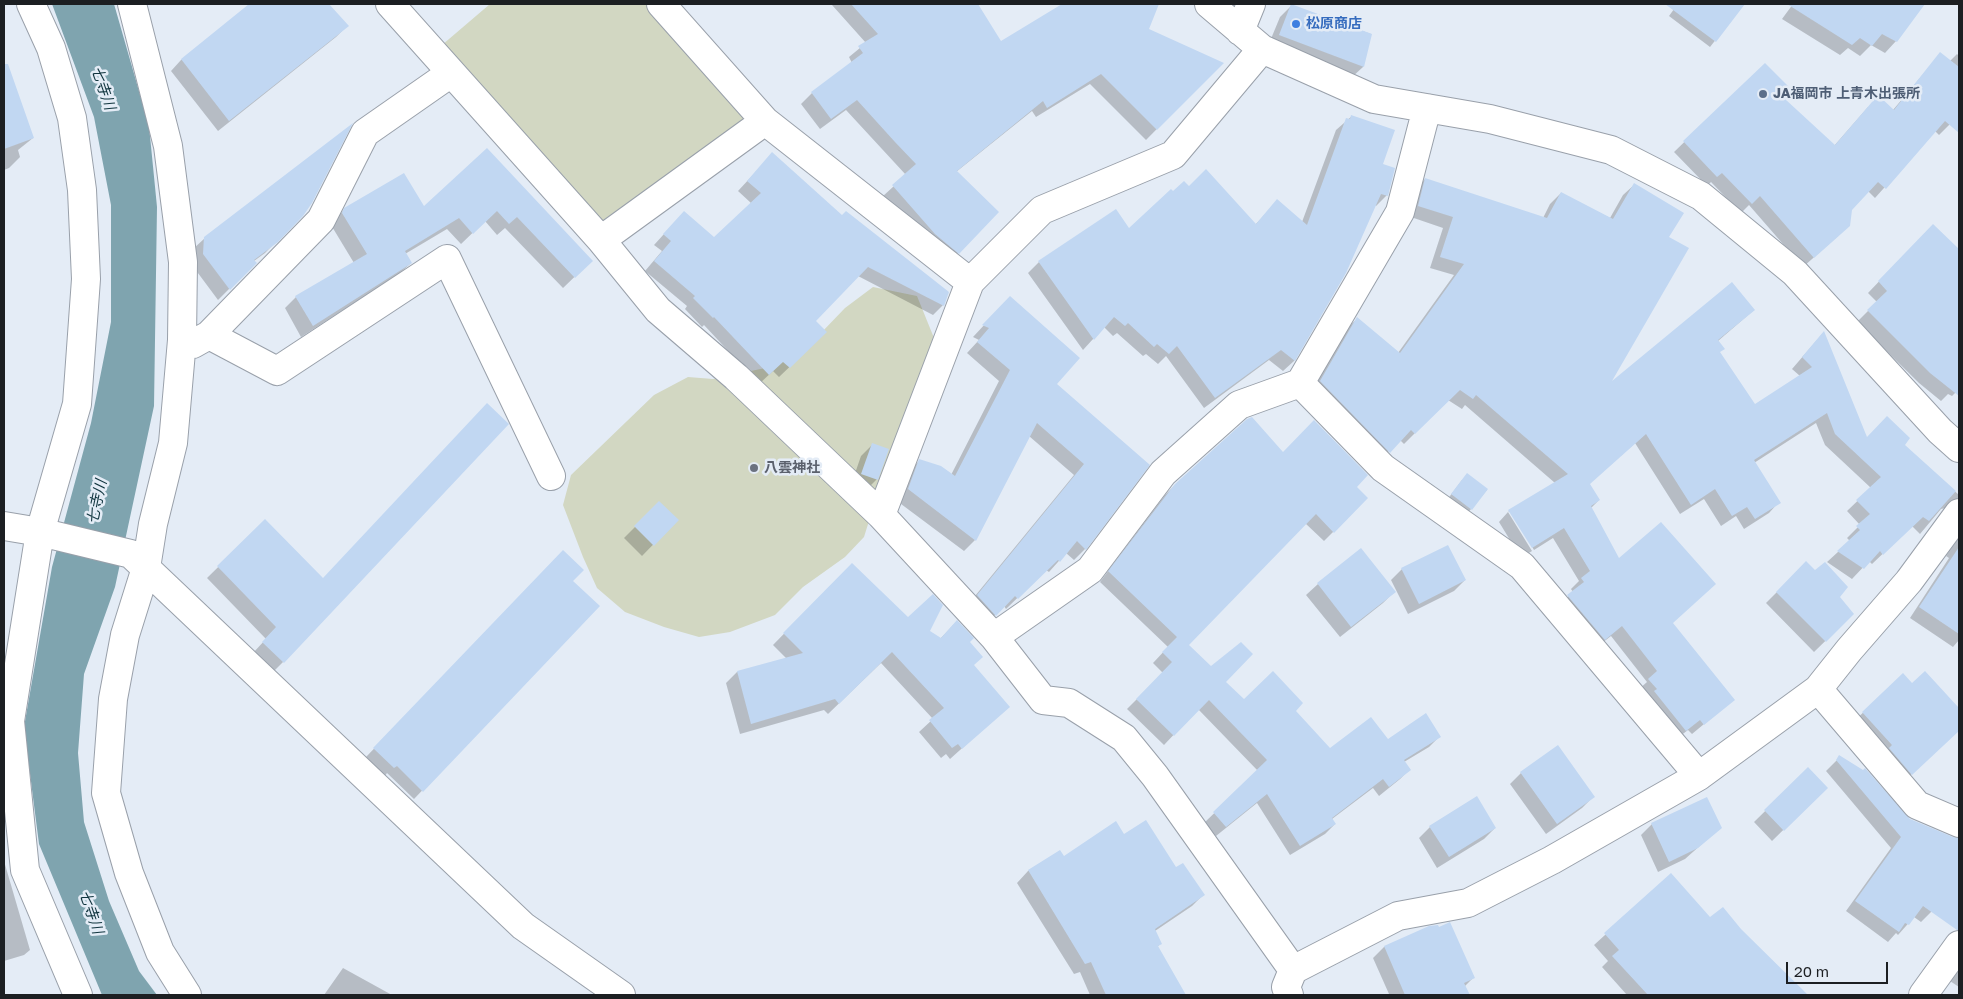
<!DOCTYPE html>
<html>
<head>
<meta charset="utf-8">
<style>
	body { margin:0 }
	#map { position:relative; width:1963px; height:999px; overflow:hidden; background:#e4ecf6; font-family:"Golos Text",sans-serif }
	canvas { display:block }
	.frame { position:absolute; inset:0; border:5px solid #1c1f22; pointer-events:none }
	.scale { position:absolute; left:1786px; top:962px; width:102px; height:22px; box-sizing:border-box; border:2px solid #1c1f22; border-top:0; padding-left:6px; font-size:15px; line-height:18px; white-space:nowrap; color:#1c1f22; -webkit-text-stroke:4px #e4ecf6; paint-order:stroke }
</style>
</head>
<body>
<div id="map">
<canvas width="1963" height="999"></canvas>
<div class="frame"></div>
<div class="scale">20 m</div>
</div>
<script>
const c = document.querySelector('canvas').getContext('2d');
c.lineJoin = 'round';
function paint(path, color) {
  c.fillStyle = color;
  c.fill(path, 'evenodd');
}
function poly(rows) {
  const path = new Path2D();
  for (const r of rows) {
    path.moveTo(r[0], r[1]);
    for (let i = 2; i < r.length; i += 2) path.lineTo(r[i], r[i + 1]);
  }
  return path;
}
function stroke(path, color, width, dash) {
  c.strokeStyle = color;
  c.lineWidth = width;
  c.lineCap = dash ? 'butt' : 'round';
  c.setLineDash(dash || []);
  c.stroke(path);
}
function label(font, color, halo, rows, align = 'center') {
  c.font = font + ' "Golos Text","Noto Sans JP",sans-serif';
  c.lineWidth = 5;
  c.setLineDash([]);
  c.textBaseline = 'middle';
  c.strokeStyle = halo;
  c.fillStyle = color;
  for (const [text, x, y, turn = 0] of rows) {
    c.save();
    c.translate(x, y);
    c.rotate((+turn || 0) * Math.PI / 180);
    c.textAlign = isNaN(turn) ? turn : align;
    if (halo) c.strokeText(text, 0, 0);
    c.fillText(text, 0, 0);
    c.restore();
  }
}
const green = poly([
	[490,4,647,4,747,118,602,221,442,45],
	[873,287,917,296,934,338,921,379,882,479,864,537,845,557,803,587,775,615,730,632,699,637,664,627,625,612,597,588,583,557,563,505,571,475,654,395,688,377,713,379,765,368,820,334,845,308]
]);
const water = poly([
	[52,4,114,4,149,126,157,207,154,406,115,587,84,674,78,753,84,822,109,901,139,971,157,995,102,995,39,844,24,727,52,567,91,423,111,322,111,205,94,117]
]);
const shadow = poly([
	[251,4,328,4,347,26,336,37,218,131,171,71,181,60],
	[833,4,976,4,1001,43,1064,4,1153,4,1157,7,1147,29,1222,63,1146,140,1090,84,1036,117,1032,111,956,172,958,253,948,263,882,197,906,175,846,110,820,129,801,104,812,93,852,63,849,57,866,43,832,5],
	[1676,4,1744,4,1710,47,1669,16,1677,5],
	[1793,4,1910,4,1896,41,1885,53,1871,45,1860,56,1848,48,1840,55,1782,19],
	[1291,6,1371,34,1363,67,1351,78,1268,46,1280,17],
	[1940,54,1950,61,1957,54,1959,56,1959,129,1951,123,1939,135,1935,131,1875,198,1868,191,1851,210,1838,236,1803,267,1749,205,1741,213,1711,182,1707,186,1674,152,1765,64,1783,99,1834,146,1868,107,1893,110],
	[13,81,33,138,18,150,20,157,9,168,4,170,4,84],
	[1352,116,1382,165,1387,195,1376,206,1374,205,1345,272,1294,361,1283,371,1269,360,1204,408,1166,356,1158,364,1146,354,1143,356,1117,333,1113,336,1104,327,1083,350,1028,273,1039,262,1129,230,1173,193,1188,188,1255,225,1277,201,1302,222,1336,130],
	[487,149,591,261,563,288,505,228,497,235,485,221,461,244,447,229,405,254,411,263,399,274,301,337,285,308,296,297,354,263,331,225,333,221,345,209,424,208],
	[763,164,943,305,933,315,858,276,815,321,826,332,779,377,773,371,759,384,704,325,702,327,685,309,687,306,645,271,662,251,654,245,684,212,714,239,751,203,738,191],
	[1425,179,1543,218,1550,204,1561,193,1610,218,1623,195,1634,185,1668,237,1608,386,1754,310,1718,341,1719,353,1755,406,1800,376,1792,369,1823,333,1867,439,1903,445,1959,495,1959,505,1941,509,1920,534,1912,526,1872,564,1869,561,1852,579,1827,562,1850,541,1847,538,1860,525,1847,511,1871,488,1825,445,1816,423,1754,463,1779,502,1769,513,1744,529,1736,516,1721,526,1704,499,1680,514,1635,443,1589,484,1599,500,1590,509,1619,560,1733,700,1692,734,1688,730,1675,740,1638,690,1647,682,1611,636,1593,650,1557,607,1573,592,1571,589,1579,581,1553,538,1534,550,1511,512,1508,512,1555,483,1465,405,1462,409,1448,400,1404,444,1400,440,1378,462,1310,392,1346,329,1357,319,1398,353,1454,275,1430,268,1443,228,1408,216,1415,190],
	[302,215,265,253,254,261,255,263,218,300,192,265,193,249,205,238],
	[1933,225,1959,250,1959,389,1952,396,1948,394,1941,401,1919,383,1857,322,1877,302,1868,293],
	[999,309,1056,384,1148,465,1085,549,1074,560,1066,553,1049,572,1046,570,1006,609,1004,606,984,626,966,607,1074,475,1029,436,975,540,964,551,897,501,909,471,920,460,951,475,999,381,967,353,979,340,973,337],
	[872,445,877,479,866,490,851,485,861,456],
	[1282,454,1356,487,1367,498,1324,541,1305,523,1187,645,1244,701,1294,711,1330,749,1388,740,1439,737,1429,747,1404,762,1410,769,1400,779,1379,796,1373,788,1332,819,1335,824,1325,834,1290,855,1257,803,1216,836,1204,823,1258,771,1198,709,1164,745,1127,709,1163,673,1153,663,1168,647,1100,582,1165,495,1175,485],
	[1462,480,1487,490,1466,515,1447,500],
	[659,503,677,520,642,556,624,538],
	[1508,512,1532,551,1521,558,1499,522],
	[265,521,283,662,272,673,252,654,266,639,207,578],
	[1959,537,1959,640,1953,647,1910,618,1949,558,1946,556],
	[563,552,572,581,599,606,414,799,387,773,385,776,366,757],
	[1806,563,1853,614,1814,652,1766,603],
	[852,564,908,619,940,639,957,621,973,665,1008,707,950,759,946,754,941,758,919,732,933,719,881,663,828,714,824,710,740,734,726,683,737,672,787,659,773,645],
	[1402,569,1465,580,1454,591,1408,614,1391,580],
	[1318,584,1394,592,1383,603,1340,637,1306,595],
	[1925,672,1959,710,1959,730,1900,785,1851,724,1903,675,1912,684],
	[1840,757,1910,820,1952,839,1959,840,1959,865,1931,912,1921,922,1914,917,1898,935,1896,933,1888,942,1846,911,1891,848,1826,771],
	[1808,769,1826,788,1772,841,1754,822],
	[1521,773,1593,797,1582,808,1546,834,1510,784],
	[1652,824,1720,828,1685,859,1658,872,1641,835],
	[1430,827,1495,828,1484,839,1437,868,1419,838],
	[1124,836,1176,869,1203,895,1192,906,1155,931,1160,944,1157,947,1184,995,1090,995,1080,972,1074,974,1017,883,1028,871,1060,852,1064,858],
	[4,861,30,950,24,955,4,961],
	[1671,875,1710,918,1740,930,1794,983,1782,995,1627,995,1602,967,1608,961,1594,945],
	[1429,927,1474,977,1465,986,1467,991,1463,995,1387,995,1389,994,1373,958,1384,947],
	[1959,967,1959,987,1950,981],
	[343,968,392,995,324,995]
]);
const building = poly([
	[249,4,329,4,349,26,229,121,181,59],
	[851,4,978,4,1001,41,1062,4,1159,4,1149,29,1224,63,1157,130,1101,74,1047,108,1043,101,957,171,999,212,959,254,935,234,892,185,916,164,895,142,857,100,831,119,811,92,863,53,858,46,878,34],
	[1291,4,1372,34,1364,67,1279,35],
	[1665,4,1745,4,1716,42],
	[1787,4,1925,4,1897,42,1882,34,1872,46,1860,38,1852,45],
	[1940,52,1959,67,1959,133,1945,121,1886,189,1878,182,1852,210,1850,226,1814,258,1760,196,1752,204,1722,173,1717,177,1683,141,1765,63,1793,91,1785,99,1835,145,1878,95,1894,110],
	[4,64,8,64,34,138,4,149],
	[1351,115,1395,130,1383,164,1395,168,1388,196,1381,194,1346,273,1295,361,1281,350,1215,398,1177,346,1169,354,1157,344,1154,347,1128,323,1125,326,1114,317,1094,340,1038,261,1116,209,1129,228,1171,189,1173,191,1184,181,1189,186,1206,169,1256,224,1277,199,1307,225,1346,118,1350,119],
	[353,123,312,203,303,216,278,242,254,260,257,263,230,290,203,254,204,237],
	[487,148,593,261,575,278,517,217,509,224,497,211,473,234,459,218,405,251,412,263,313,326,295,296,367,254,342,213,344,208,404,173,424,206],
	[772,152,842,215,846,211,949,292,944,306,868,267,816,321,827,332,790,368,783,362,769,375,714,317,713,318,693,298,695,296,654,261,671,241,663,234,684,211,714,237,761,193,747,181],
	[1425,178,1547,218,1561,192,1613,219,1634,183,1684,213,1669,237,1689,248,1612,381,1732,282,1755,310,1718,340,1725,349,1720,352,1755,404,1812,367,1802,357,1824,331,1867,437,1887,416,1910,438,1905,445,1956,491,1929,521,1923,517,1883,555,1880,551,1864,569,1837,551,1860,530,1856,526,1870,514,1856,500,1881,477,1835,434,1827,413,1754,460,1781,503,1755,519,1747,507,1732,516,1715,489,1691,505,1646,434,1590,484,1600,500,1591,506,1619,558,1661,522,1716,584,1673,623,1735,700,1704,725,1700,720,1686,731,1654,691,1657,689,1648,679,1657,671,1622,626,1605,640,1567,595,1584,582,1581,578,1590,571,1564,528,1532,548,1508,510,1568,474,1476,395,1473,399,1460,390,1415,434,1411,430,1390,453,1320,381,1357,317,1400,353,1464,264,1440,257,1453,217,1418,206],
	[1933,224,1959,249,1959,396,1930,373,1867,310,1887,291,1878,281],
	[1010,296,1080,358,1057,384,1150,465,1086,550,1077,541,1060,562,1058,560,1018,599,1015,596,996,616,977,595,1084,464,1037,423,976,541,908,489,919,459,941,466,955,476,1010,370,977,342,989,328,982,325],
	[487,403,509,424,284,663,262,642,276,627,217,566,265,519,323,578],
	[1252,417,1283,452,1314,420,1368,475,1357,487,1368,498,1334,533,1316,514,1189,645,1211,666,1241,642,1253,654,1226,682,1244,699,1273,671,1303,703,1296,711,1330,748,1371,717,1388,739,1426,713,1441,737,1404,760,1411,770,1389,787,1383,779,1332,818,1336,824,1300,846,1267,794,1226,827,1213,812,1267,760,1209,700,1174,736,1136,699,1172,662,1162,652,1177,637,1108,571,1175,484,1247,419],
	[872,443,889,449,878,480,861,474],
	[1467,473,1488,489,1472,510,1451,494],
	[659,501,679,520,654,546,634,526],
	[1448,545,1466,580,1419,604,1401,568],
	[1959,547,1959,634,1919,607],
	[1361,548,1396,592,1351,627,1317,583],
	[563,550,584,570,573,581,600,606,423,792,397,766,394,768,373,748],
	[1806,561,1815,570,1825,562,1848,587,1840,597,1854,614,1826,642,1776,592],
	[852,563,908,617,933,594,943,605,930,631,941,638,957,620,974,638,970,642,983,657,974,665,1010,707,962,749,958,744,952,748,929,720,944,708,892,652,839,704,835,699,751,724,737,671,803,653,783,633],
	[1925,671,1959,708,1959,731,1912,775,1889,748,1892,745,1862,712,1903,673,1912,683],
	[1558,745,1595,797,1557,824,1520,772],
	[1839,755,1863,770,1865,768,1910,819,1953,837,1959,838,1959,930,1957,930,1923,906,1909,925,1905,923,1899,932,1855,901,1901,837,1836,760],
	[1808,767,1828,788,1784,831,1764,810],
	[1477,796,1496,828,1449,857,1429,826],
	[1707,797,1722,828,1698,848,1669,862,1651,823],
	[1146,820,1176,867,1183,863,1205,895,1155,929,1162,944,1158,946,1186,995,1106,995,1091,962,1085,964,1028,870,1060,850,1064,856,1116,821,1124,834],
	[1671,873,1710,917,1723,907,1741,929,1808,995,1648,995,1612,956,1619,950,1604,933],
	[1450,922,1475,978,1464,983,1470,995,1405,995,1384,946,1429,926,1438,925,1439,927]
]);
const minor = poly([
	[31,4,51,48,72,118,82,190,86,279,77,404,40,532,10,721,25,870,78,995],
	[132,4,168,146,183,262,182,340,173,443,153,524,146,568,125,635,113,699,106,793,129,873,160,952,187,995],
	[390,4,601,240,658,310,736,377,881,515,994,637,1043,700,1069,703,1124,738,1155,776,1293,970],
	[661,4,765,121,970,282],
	[1209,4,1262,49,1374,99,1490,119,1611,150,1701,196,1795,273,1940,431,1959,448],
	[1240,31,1251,4],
	[1427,108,1400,212,1300,383,1383,468,1522,566,1699,776],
	[601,240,765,121],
	[209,335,277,371,447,259,551,476],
	[193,344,209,335,321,220,365,133,451,73],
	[881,515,970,282,1042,210,1173,155,1262,49],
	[4,526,40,532,131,554,523,926,621,995],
	[994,637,1090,570,1163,473,1239,405,1300,383],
	[1818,689,1917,805,1959,823],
	[1289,995,1286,987,1293,970,1398,916,1468,903,1552,860,1699,776,1818,689,1849,650,1909,581,1959,513],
	[1923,995,1959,945]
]);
const markers = [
	[1296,24,5,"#3f7fe0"],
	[1763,94,5,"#5c6f8a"],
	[754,468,5,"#6b7280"]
];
const shopNames = [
	["松原商店",1306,24]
];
const serviceNames = [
	["JA福岡市 上青木出張所",1773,94]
];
const worshipNames = [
	["八雲神社",764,468]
];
const waterNames = [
	["七寺川",103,88,71],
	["七寺川",97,502,-78],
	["七寺川",91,912,71]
];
paint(green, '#d2d7c2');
paint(water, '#7fa4af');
paint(shadow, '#0003');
paint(building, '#c1d7f2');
stroke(minor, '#99a0aa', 30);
stroke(minor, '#fff', 28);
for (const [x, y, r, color] of markers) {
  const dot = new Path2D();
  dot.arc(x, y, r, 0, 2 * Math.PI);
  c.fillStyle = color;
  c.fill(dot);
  stroke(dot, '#e4ecf6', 2);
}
label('bold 14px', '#366cbe', '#e4ecf6', shopNames, 'left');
label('bold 14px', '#4e5e75', '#e4ecf6', serviceNames, 'left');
label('bold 14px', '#5b616d', '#e4ecf6', worshipNames, 'left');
label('italic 15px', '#10343e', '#e4ecf6', waterNames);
</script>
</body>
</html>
